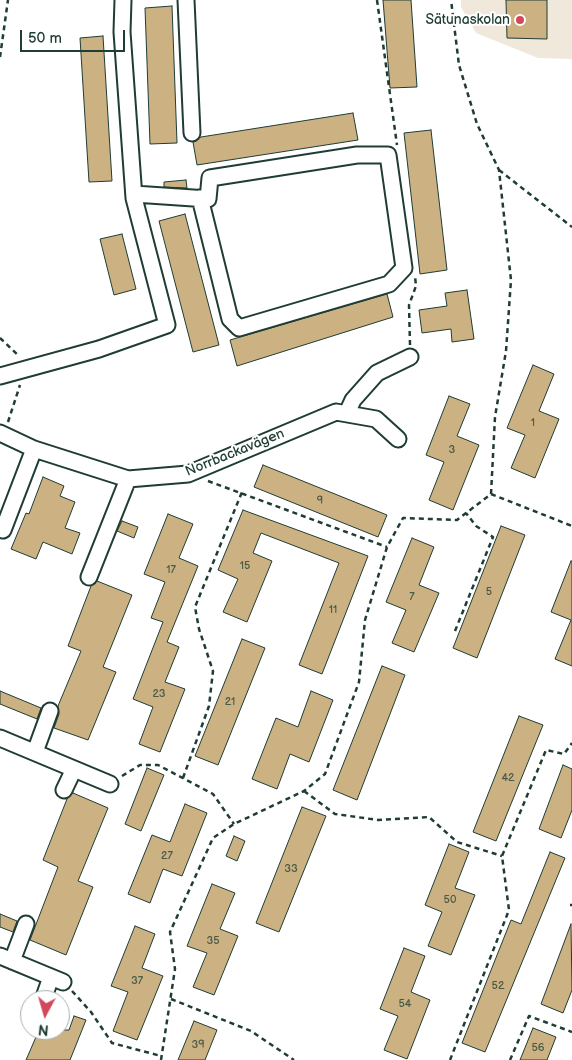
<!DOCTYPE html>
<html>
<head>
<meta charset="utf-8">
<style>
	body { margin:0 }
	#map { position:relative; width:572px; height:1060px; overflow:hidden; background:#fff; font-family:"Balsamiq Sans",sans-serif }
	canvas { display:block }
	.north { position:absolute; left:20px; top:990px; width:50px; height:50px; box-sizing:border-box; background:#fff; border:1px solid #a5b1ae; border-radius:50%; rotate:186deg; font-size:14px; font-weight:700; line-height:20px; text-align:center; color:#1f3d34 }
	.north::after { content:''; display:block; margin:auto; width:18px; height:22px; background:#d1495b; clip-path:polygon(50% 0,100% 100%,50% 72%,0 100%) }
	.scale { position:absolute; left:20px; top:30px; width:105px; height:22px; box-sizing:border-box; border:2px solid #1f3d34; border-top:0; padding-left:6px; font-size:15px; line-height:18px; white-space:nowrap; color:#1f3d34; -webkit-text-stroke:4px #fff; paint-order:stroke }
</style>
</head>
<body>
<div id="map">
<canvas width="572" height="1060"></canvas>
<div class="north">N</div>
<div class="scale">50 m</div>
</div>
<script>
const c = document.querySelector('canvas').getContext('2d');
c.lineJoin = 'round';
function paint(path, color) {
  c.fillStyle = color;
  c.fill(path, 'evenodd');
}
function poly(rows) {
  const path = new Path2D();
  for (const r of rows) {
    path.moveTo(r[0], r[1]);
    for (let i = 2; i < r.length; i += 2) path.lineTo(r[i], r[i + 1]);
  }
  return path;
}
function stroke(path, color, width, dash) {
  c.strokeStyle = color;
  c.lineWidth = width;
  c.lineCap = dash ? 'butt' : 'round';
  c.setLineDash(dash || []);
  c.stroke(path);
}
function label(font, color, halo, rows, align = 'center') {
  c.font = font + ' "Balsamiq Sans",sans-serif';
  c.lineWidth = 4;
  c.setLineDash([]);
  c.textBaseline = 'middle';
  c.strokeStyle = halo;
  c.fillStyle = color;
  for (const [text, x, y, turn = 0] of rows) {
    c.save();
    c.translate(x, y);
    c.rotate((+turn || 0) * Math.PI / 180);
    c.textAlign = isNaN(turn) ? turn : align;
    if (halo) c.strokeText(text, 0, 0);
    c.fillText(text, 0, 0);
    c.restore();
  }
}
const built = poly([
	[461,0,572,0,572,59,538,58,476,33,461,7]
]);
const building = poly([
	[383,0,411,0,417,87,390,88,383,0],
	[506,0,547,0,547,39,507,38,506,0],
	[172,6,177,143,150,144,145,8,172,6],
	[103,36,112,181,89,182,80,38,103,36],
	[353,113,358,140,197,165,193,142,201,137,353,113],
	[431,130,447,270,420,274,404,133,431,130],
	[186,180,187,188,164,187,164,182,186,180],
	[185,214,219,345,193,352,159,221,185,214],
	[122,234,136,289,114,295,100,239,122,234],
	[467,290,474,339,452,342,451,329,422,333,419,310,447,306,445,293,467,290],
	[387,294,393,317,237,366,230,340,387,294],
	[533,365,554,374,539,411,559,419,535,478,511,468,525,435,507,428,533,365],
	[449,396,470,404,457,436,479,445,453,510,429,500,444,462,426,455,449,396],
	[263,465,387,515,378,537,254,487,263,465],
	[43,477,64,486,60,496,75,502,65,528,80,533,72,554,43,542,36,559,11,549,26,513,29,514,43,477],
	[243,510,368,556,322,674,299,665,339,563,261,533,253,553,272,561,247,622,223,612,238,579,218,570,243,510],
	[168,514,193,524,179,558,198,566,167,642,179,647,165,682,185,689,160,752,139,744,153,707,133,699,163,622,151,618,165,582,144,574,168,514],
	[122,521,138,527,134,538,117,531,122,521],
	[501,526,525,535,477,658,453,648,501,526],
	[412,538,434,547,419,585,439,593,414,652,392,643,406,610,386,602,412,538],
	[571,561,572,561,572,666,555,659,571,620,551,612,571,561],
	[97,581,132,595,103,667,116,672,88,740,54,728,59,714,58,706,81,651,68,646,91,586,97,581],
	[242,639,265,648,218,765,195,756,242,639],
	[382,666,405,675,357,800,333,790,382,666],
	[0,691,41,708,37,719,0,704,0,691],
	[311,691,333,700,309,762,290,754,277,789,252,779,276,718,298,727,311,691],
	[519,716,543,725,496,841,473,832,519,716],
	[563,765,572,769,572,810,561,838,539,829,563,765],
	[147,768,164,775,141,831,125,824,147,768],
	[73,793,108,808,78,881,93,887,66,955,30,940,58,867,43,860,67,799,73,793],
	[185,804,207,813,182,876,163,869,150,903,128,894,152,835,170,842,185,804],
	[302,807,326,816,279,932,256,923,302,807],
	[234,836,245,841,237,861,226,856,234,836],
	[449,844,469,852,455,888,475,895,451,955,428,946,442,912,425,905,449,844],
	[550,852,565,858,485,1052,462,1043,511,920,521,924,550,852],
	[212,884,235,893,220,929,238,936,214,995,193,987,207,953,187,946,212,884],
	[0,914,17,921,13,932,0,927,0,914],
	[571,924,572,990,563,1013,541,1004,571,924],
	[135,926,155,934,142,968,163,976,137,1040,113,1031,128,992,111,986,135,926],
	[404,948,425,956,411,992,430,1000,407,1059,384,1050,398,1016,380,1009,404,948],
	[74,1016,86,1020,70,1060,26,1060,39,1030,69,1030,74,1016],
	[194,1021,217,1030,205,1060,178,1060,194,1021],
	[533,1028,556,1037,547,1060,520,1060,533,1028]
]);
const path = poly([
	[377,0,397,145],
	[0,57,8,0],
	[499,170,572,227],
	[0,338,19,356],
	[410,345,409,305,416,286,415,276],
	[8,422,20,385],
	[208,481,387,547],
	[491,494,572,526],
	[455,631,493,537,476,526,466,513],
	[122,776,140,765,158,765,213,794,234,824],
	[183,778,209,706,213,671,199,629,195,607,242,492],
	[304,791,335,814,378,820,429,817,457,842,502,856],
	[570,905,572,905],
	[72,991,91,1012,112,1043,161,1056],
	[171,999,251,1031,294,1060],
	[161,1060,175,969,170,932,213,838,234,824,304,791,325,774,359,682,365,620,387,547,403,518,457,520,491,494,495,417,506,351,511,280,499,170,477,124,459,65,451,0],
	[450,1060,509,910,502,856,546,750,564,754,572,743],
	[510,1060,529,1016,572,1032]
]);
const street = poly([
	[186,0,192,133],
	[134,194,208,199,210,178,357,155,388,155,404,268,389,284,239,328,230,319,200,198],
	[0,376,99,349,167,325,134,198,122,32,123,0],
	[347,413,353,400,377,373,410,357],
	[0,433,34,449,128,479,188,474,336,412,376,419,398,439],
	[3,530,34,449],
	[89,577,128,479],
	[0,738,110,784],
	[35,752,50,711],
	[64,790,74,769],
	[0,956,63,982],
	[12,961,26,924],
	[43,1000,51,977]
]);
const markers = [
	[520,20,5,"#d1495b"]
];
const numberNames = [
	["1",533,423],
	["3",452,450],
	["9",320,501],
	["15",245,566],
	["17",171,570],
	["5",489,592],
	["7",412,597],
	["11",333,610],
	["23",159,694],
	["21",230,702],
	["42",508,778],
	["27",167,856],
	["33",291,869],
	["50",450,900],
	["35",213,941],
	["37",137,981],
	["52",498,986],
	["54",405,1004],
	["39",198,1045],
	["56",538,1048]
];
const poiNames = [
	["Sätunaskolan",510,20]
];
const streetNames = [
	["Norrbackavägen",235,453,-22]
];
paint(built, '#f0e8da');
paint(building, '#ccb182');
stroke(building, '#1f3d34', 1);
stroke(street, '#1f3d34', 19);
stroke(path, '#1f3d34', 2.5, [5, 4]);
stroke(street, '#fff', 15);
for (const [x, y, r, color] of markers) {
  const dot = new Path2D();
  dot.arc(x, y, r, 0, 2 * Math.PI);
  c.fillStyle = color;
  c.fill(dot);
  stroke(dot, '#fff', 2);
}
label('11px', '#4a5a48', null, numberNames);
label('14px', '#1f3d34', '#fff', poiNames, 'right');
label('14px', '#1f3d34', '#fff', streetNames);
</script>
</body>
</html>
